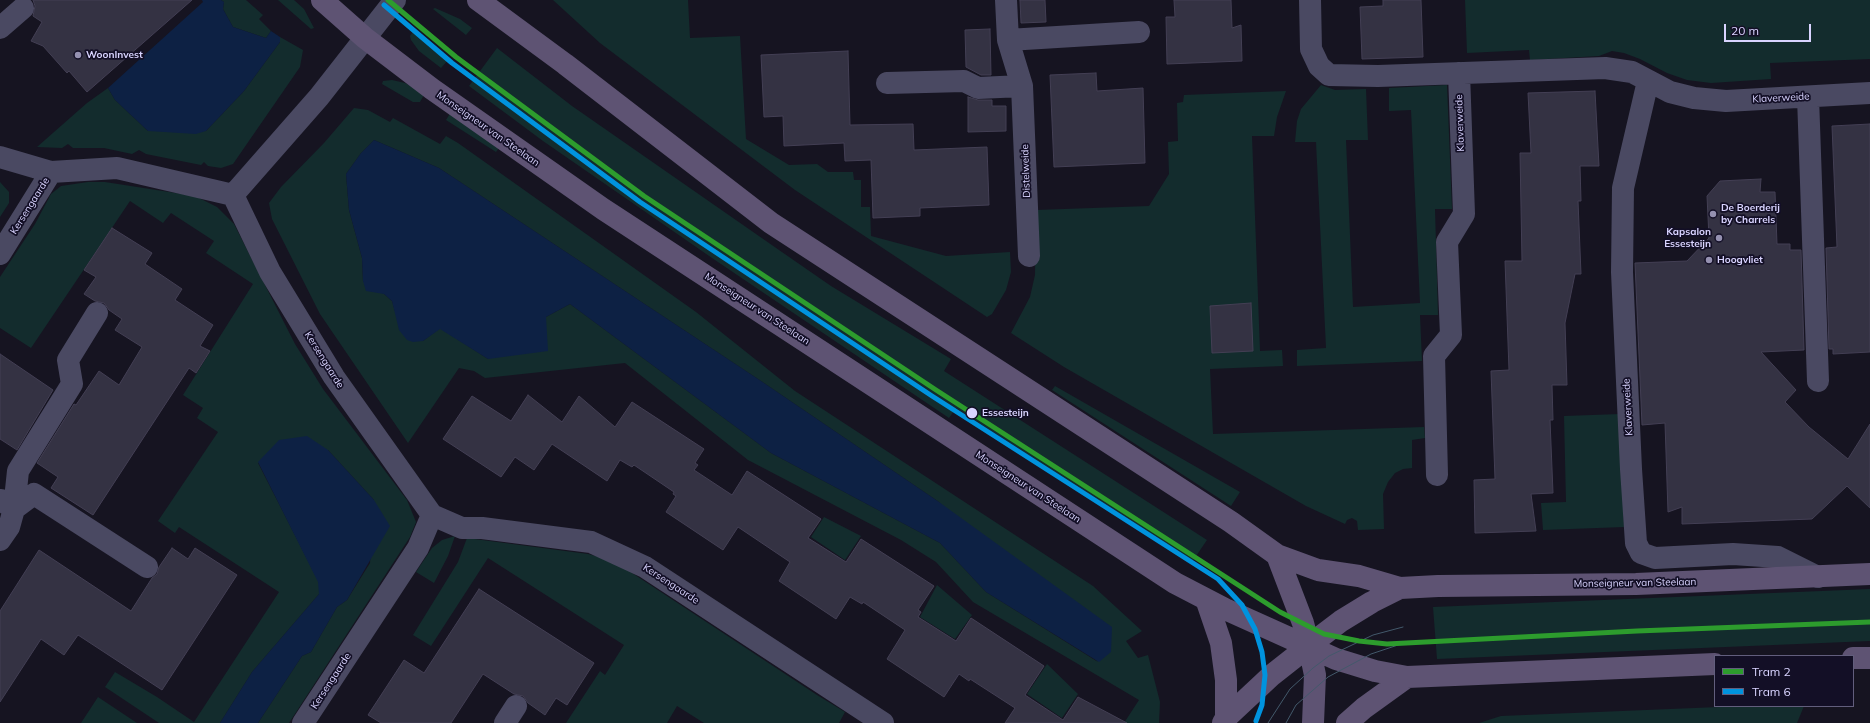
<!DOCTYPE html>
<html>
<head>
<meta charset="utf-8">
<style>
	body { margin:0 }
	#map { position:relative; width:1870px; height:723px; overflow:hidden; background:#161421; font-family:Mulish,sans-serif }
	canvas { display:block }
	.legend { position:absolute; left:1714px; top:655px; width:140px; height:52px; box-sizing:border-box; background:#130f26; border:1px solid #625e7d; margin:0; padding:5px 7px; list-style:none; font-size:12px; color:#d9d4ff }
	.legend li { display:flex; align-items:center; gap:8px; height:20px }
	.legend b { width:20px; border:1px solid #625e7d }
	.scale { position:absolute; left:1724px; top:24px; width:87px; height:18px; box-sizing:border-box; border:2px solid #d9d4ff; border-top:0; padding-left:5px; font-size:12px; line-height:14px; white-space:nowrap; color:#d9d4ff; -webkit-text-stroke:3px #130f26; paint-order:stroke }
</style>
</head>
<body>
<div id="map">
<canvas width="1870" height="723"></canvas>
<ul class="legend">
<li><b style="height:5px;background:#2d9c2d"></b>Tram 2</li>
<li><b style="height:5px;background:#0093de"></b>Tram 6</li>
</ul>
<div class="scale">20 m</div>
</div>
<script>
const c = document.querySelector('canvas').getContext('2d');
c.lineJoin = 'round';
function paint(path, color) {
  c.fillStyle = color;
  c.fill(path, 'evenodd');
}
function poly(rows) {
  const path = new Path2D();
  for (const r of rows) {
    path.moveTo(r[0], r[1]);
    for (let i = 2; i < r.length; i += 2) path.lineTo(r[i], r[i + 1]);
  }
  return path;
}
function stroke(path, color, width, dash) {
  c.strokeStyle = color;
  c.lineWidth = width;
  c.lineCap = dash ? 'butt' : 'round';
  c.setLineDash(dash || []);
  c.stroke(path);
}
function label(font, color, halo, rows, align = 'center') {
  c.font = font + ' Mulish,sans-serif';
  c.lineWidth = 3.5;
  c.setLineDash([]);
  c.textBaseline = 'middle';
  c.strokeStyle = halo;
  c.fillStyle = color;
  for (const [text, x, y, turn = 0] of rows) {
    c.save();
    c.translate(x, y);
    c.rotate((+turn || 0) * Math.PI / 180);
    c.textAlign = isNaN(turn) ? turn : align;
    if (halo) c.strokeText(text, 0, 0);
    c.fillText(text, 0, 0);
    c.restore();
  }
}
const green = poly([
	[221,0,246,0,263,15,259,19,271,31,266,38,233,27,223,9,224,2],
	[278,0,294,0,304,9,314,28,311,29],
	[553,0,688,0,690,38,740,36,746,139,789,165,817,164,828,172,853,172,854,180,861,180,861,207,870,207,871,236,946,256,1010,252,1011,272,1006,290,992,314,987,317,795,190,600,43],
	[1465,0,1870,0,1870,59,1770,63,1771,79,1711,83,1687,80,1667,73,1640,59,1624,53,1612,51,1599,56,1530,60,1529,50,1467,53],
	[435,8,460,19,472,28,466,35,433,9],
	[414,30,449,59,441,68,419,51,411,40,410,36],
	[280,37,303,50,300,67,233,164,221,168,208,166,204,162,201,165,146,154,139,150,132,154,104,148,73,148,68,144,62,148,37,147,87,103,108,88,115,100,148,131,206,131,244,91,280,42],
	[497,48,572,106,779,250,831,286,951,359,944,371,1207,540,1192,562,956,408,949,418,712,258,543,141,469,86],
	[392,80,405,83,425,93,420,102,413,102,382,84,383,81],
	[1321,85,1335,90,1366,89,1368,140,1346,140,1353,307,1420,303,1411,110,1389,111,1389,88,1447,85,1452,209,1435,209,1438,315,1420,315,1422,361,1297,366,1297,350,1326,348,1316,142,1295,142,1297,121,1301,109],
	[1286,91,1277,117,1274,136,1252,136,1260,351,1282,350,1283,366,1210,369,1213,434,1424,427,1425,438,1412,440,1412,468,1403,469,1395,473,1388,482,1383,494,1384,529,1358,530,1357,521,1352,518,1347,520,1345,524,1306,506,1064,367,1011,333,1030,297,1035,275,1036,210,1149,206,1169,174,1168,142,1178,141,1177,103,1183,102,1184,95],
	[354,108,368,110,390,122,393,118,440,144,446,136,458,143,696,312,795,391,1093,586,1142,631,1126,641,1138,658,1148,655,1160,702,1159,723,1124,723,1139,700,973,602,936,562,901,540,748,460,625,363,485,378,474,371,459,368,408,443,320,314,272,219,269,203,281,187,324,143],
	[374,140,439,168,761,381,939,502,1098,662,986,592,940,543,771,453,570,304,546,317,488,359,440,328,423,341,395,311,392,301,384,294,363,281,362,258,349,210,346,174,361,153],
	[451,112,499,148,496,152,446,120],
	[0,182,9,192,9,203,0,217],
	[88,182,105,182,195,196,217,207,234,224,295,344,323,389,407,500,416,522,410,537,289,723,258,723,302,656,311,652,337,607,347,600,370,563,374,500,328,450,258,463,319,582,319,594,252,672,220,723,159,723,105,687,115,672,157,697,194,722,279,592,179,527,175,533,158,521,218,432,197,418,203,408,183,395,253,284,206,253,214,241,171,213,163,223,130,201,31,348,0,328,0,277,35,224,51,194,61,186],
	[1055,386,1240,492,1231,506,1052,390],
	[1620,414,1624,527,1543,530,1541,503,1566,502,1564,416],
	[824,517,861,536,845,560,811,537],
	[455,536,448,556,434,583,416,572,432,548,442,540],
	[467,538,588,554,607,559,626,569,817,695,845,712,839,723,704,723,677,706,667,723,566,723,600,671,605,675,624,645,488,558,431,646,413,635,458,562],
	[937,585,972,615,955,639,920,617],
	[1870,589,1870,641,1437,659,1433,607],
	[1047,664,1078,694,1062,718,1027,694],
	[98,697,137,723,81,723],
	[1743,706,1804,706,1797,723,1479,723,1501,716]
]);
const water = poly([
	[202,0,221,0,224,2,223,9,233,27,266,38,271,31,280,37,280,42,244,91,206,131,196,134,148,131,115,100,108,88,203,2],
	[374,140,439,168,761,381,939,502,1112,627,1111,652,1099,662,986,592,940,543,771,453,570,304,546,317,548,351,488,359,440,329,423,341,413,342,407,340,399,330,392,301,384,294,366,291,363,281,362,258,349,210,346,174,361,153],
	[307,436,328,450,374,500,390,526,347,600,337,607,311,652,302,656,258,723,220,723,252,672,319,594,318,582,258,462,279,440]
]);
const building = poly([
	[33,0,192,0,87,92,69,71,67,73,43,46,31,41,42,22,33,16,35,6,33,0],
	[1020,0,1045,0,1046,22,1021,23,1020,0],
	[1174,0,1231,0,1232,28,1241,25,1242,61,1167,64,1166,17,1175,17,1174,0],
	[1383,0,1421,0,1423,57,1362,59,1360,7,1383,6,1383,0],
	[990,29,991,75,981,75,966,67,965,30,990,29],
	[848,51,850,125,913,124,914,150,987,147,989,205,920,208,920,216,873,218,871,160,845,161,844,143,784,146,783,116,764,117,761,55,848,51],
	[1096,73,1097,91,1143,88,1145,163,1054,167,1050,75,1096,73],
	[1595,91,1599,166,1580,166,1581,201,1578,201,1581,274,1575,274,1565,323,1567,385,1552,385,1553,420,1550,420,1553,493,1531,494,1536,531,1475,533,1474,480,1495,479,1491,371,1509,370,1505,261,1522,261,1520,153,1531,153,1528,93,1595,91],
	[968,97,978,100,992,100,992,106,1006,106,1006,131,968,132,968,97],
	[1870,124,1870,352,1833,354,1833,349,1829,349,1826,248,1837,247,1832,126,1870,124],
	[1761,179,1760,192,1775,192,1777,244,1790,244,1790,250,1801,250,1804,350,1761,352,1796,390,1785,402,1809,427,1848,459,1870,424,1870,508,1847,486,1812,519,1682,524,1682,507,1668,512,1665,423,1642,425,1635,263,1687,261,1709,238,1707,196,1720,181,1761,179],
	[112,228,152,253,145,264,182,289,175,300,213,325,200,346,210,351,196,373,189,368,93,515,51,488,58,477,37,463,74,404,76,405,99,371,119,385,142,347,115,330,122,319,109,310,104,303,95,301,84,294,96,277,84,270,112,228],
	[1251,303,1253,351,1212,353,1210,306,1251,303],
	[0,354,53,390,17,450,0,439,0,354],
	[528,395,562,422,579,396,615,427,632,402,704,449,695,463,698,465,694,470,732,495,747,471,821,519,808,538,846,562,861,539,934,586,918,610,921,612,918,617,956,641,971,618,1044,666,1025,695,1063,720,1078,697,1127,723,1005,723,1015,708,970,679,969,681,959,674,944,697,887,659,905,630,863,602,862,604,850,597,836,619,779,581,790,562,738,527,723,550,666,512,676,496,673,494,674,492,634,465,632,467,620,460,607,481,552,444,534,470,515,457,501,477,443,439,472,396,511,421,528,395],
	[172,548,188,559,195,548,237,575,162,690,78,635,64,655,41,639,0,702,0,611,39,550,131,611,152,578,157,574,159,567,172,548],
	[479,589,594,663,567,705,556,698,545,715,528,703,523,696,514,694,483,674,451,723,381,723,368,715,404,660,424,673,479,589]
]);
const minor = poly([
	[1006,0,1008,40,1022,86,1029,256],
	[1310,0,1311,49,1319,66,1329,75,1378,76,1605,68,1632,72,1670,92,1694,98,1726,101,1870,93],
	[0,28,23,8],
	[1008,40,1139,32],
	[1648,81,1623,188,1622,272,1631,469,1636,543,1641,553,1655,558,1733,554,1778,557,1818,577],
	[887,83,964,81,978,88,1022,86],
	[1808,97,1818,381],
	[0,157,51,172],
	[0,254,51,172,117,168,233,195],
	[1437,475,1434,356,1451,335,1447,242,1464,214,1459,73],
	[14,509,18,471,72,384,68,360,97,313],
	[14,509,34,494,147,567],
	[432,515,462,528,482,528,591,542,645,567,883,723],
	[0,540,9,527,14,509,1,500],
	[303,723,418,548,432,515,334,377,270,272,233,195,319,97,395,0],
	[505,723,516,706]
]);
const major = poly([
	[322,0,365,38,432,89,603,209,1175,583,1225,609,1336,659,1375,671,1407,677],
	[478,0,565,64,771,223,1231,522,1277,555,1303,623,1309,646,1315,675,1313,723],
	[1277,555,1318,570,1359,576,1400,588,1438,586,1636,584,1870,574],
	[1206,599,1221,643,1226,680,1226,718],
	[1853,658,1870,658],
	[1223,723,1226,718,1272,675,1324,634,1341,621,1372,602,1400,588],
	[1347,723,1364,708,1407,677,1715,664]
]);
const tram = poly([
	[1268,723,1290,689,1313,668,1329,656,1373,635,1403,627],
	[1286,723,1296,705,1328,677,1371,654,1404,643]
]);
const tram1 = poly([
	[388,0,456,57,644,196,936,390,1280,612,1324,634,1359,641,1387,644,1637,631,1870,622]
]);
const tram2 = poly([
	[384,5,452,63,640,202,932,396,1218,579,1242,605,1255,629,1262,652,1265,675,1262,705,1256,721]
]);
const markers = [
	[78,55,4,"#9591b1"],
	[1713,214,4,"#9591b1"],
	[1719,238,4,"#9591b1"],
	[1709,260,4,"#9591b1"],
	[972,413,6,"#d9d4ff"]
];
const poiNames = [
	["WoonInvest",86,55],
	["De Boerderij",1721,208],
	["by Charrels",1721,220],
	["Kapsalon",1711,232,"right"],
	["Essesteijn",1711,244,"right"],
	["Hoogvliet",1717,260]
];
const streetNames = [
	["Klaverweide",1781,98,-3],
	["Klaverweide",1460,123,-92],
	["Monseigneur van Steelaan",488,129,35],
	["Distelweide",1026,171,-92],
	["Kersengaarde",30,206,-58],
	["Monseigneur van Steelaan",757,309,33],
	["Kersengaarde",324,360,58],
	["Klaverweide",1628,407,-93],
	["Monseigneur van Steelaan",1028,487,33],
	["Monseigneur van Steelaan",1635,583,-1],
	["Kersengaarde",671,584,33],
	["Kersengaarde",331,681,-57]
];
const stopNames = [
	["Essesteijn",982,413]
];
paint(green, '#132c2d');
paint(water, '#0d2144');
paint(building, '#343243');
stroke(building, '#433f54', 1);
stroke(minor, '#4a4962', 22);
stroke(major, '#5e5373', 22);
stroke(tram, '#43596b', 1);
stroke(tram1, '#2d9c2d', 5);
stroke(tram2, '#0093de', 5);
for (const [x, y, r, color] of markers) {
  const dot = new Path2D();
  dot.arc(x, y, r, 0, 2 * Math.PI);
  c.fillStyle = color;
  c.fill(dot);
  stroke(dot, '#130f26', 1.5);
}
label('bold 10px', '#d9d4ff', '#130f26', poiNames, 'left');
label('10px', '#d9d4ff', '#130f26', streetNames);
label('bold 10px', '#d9d4ff', '#130f26', stopNames, 'left');
</script>
</body>
</html>
